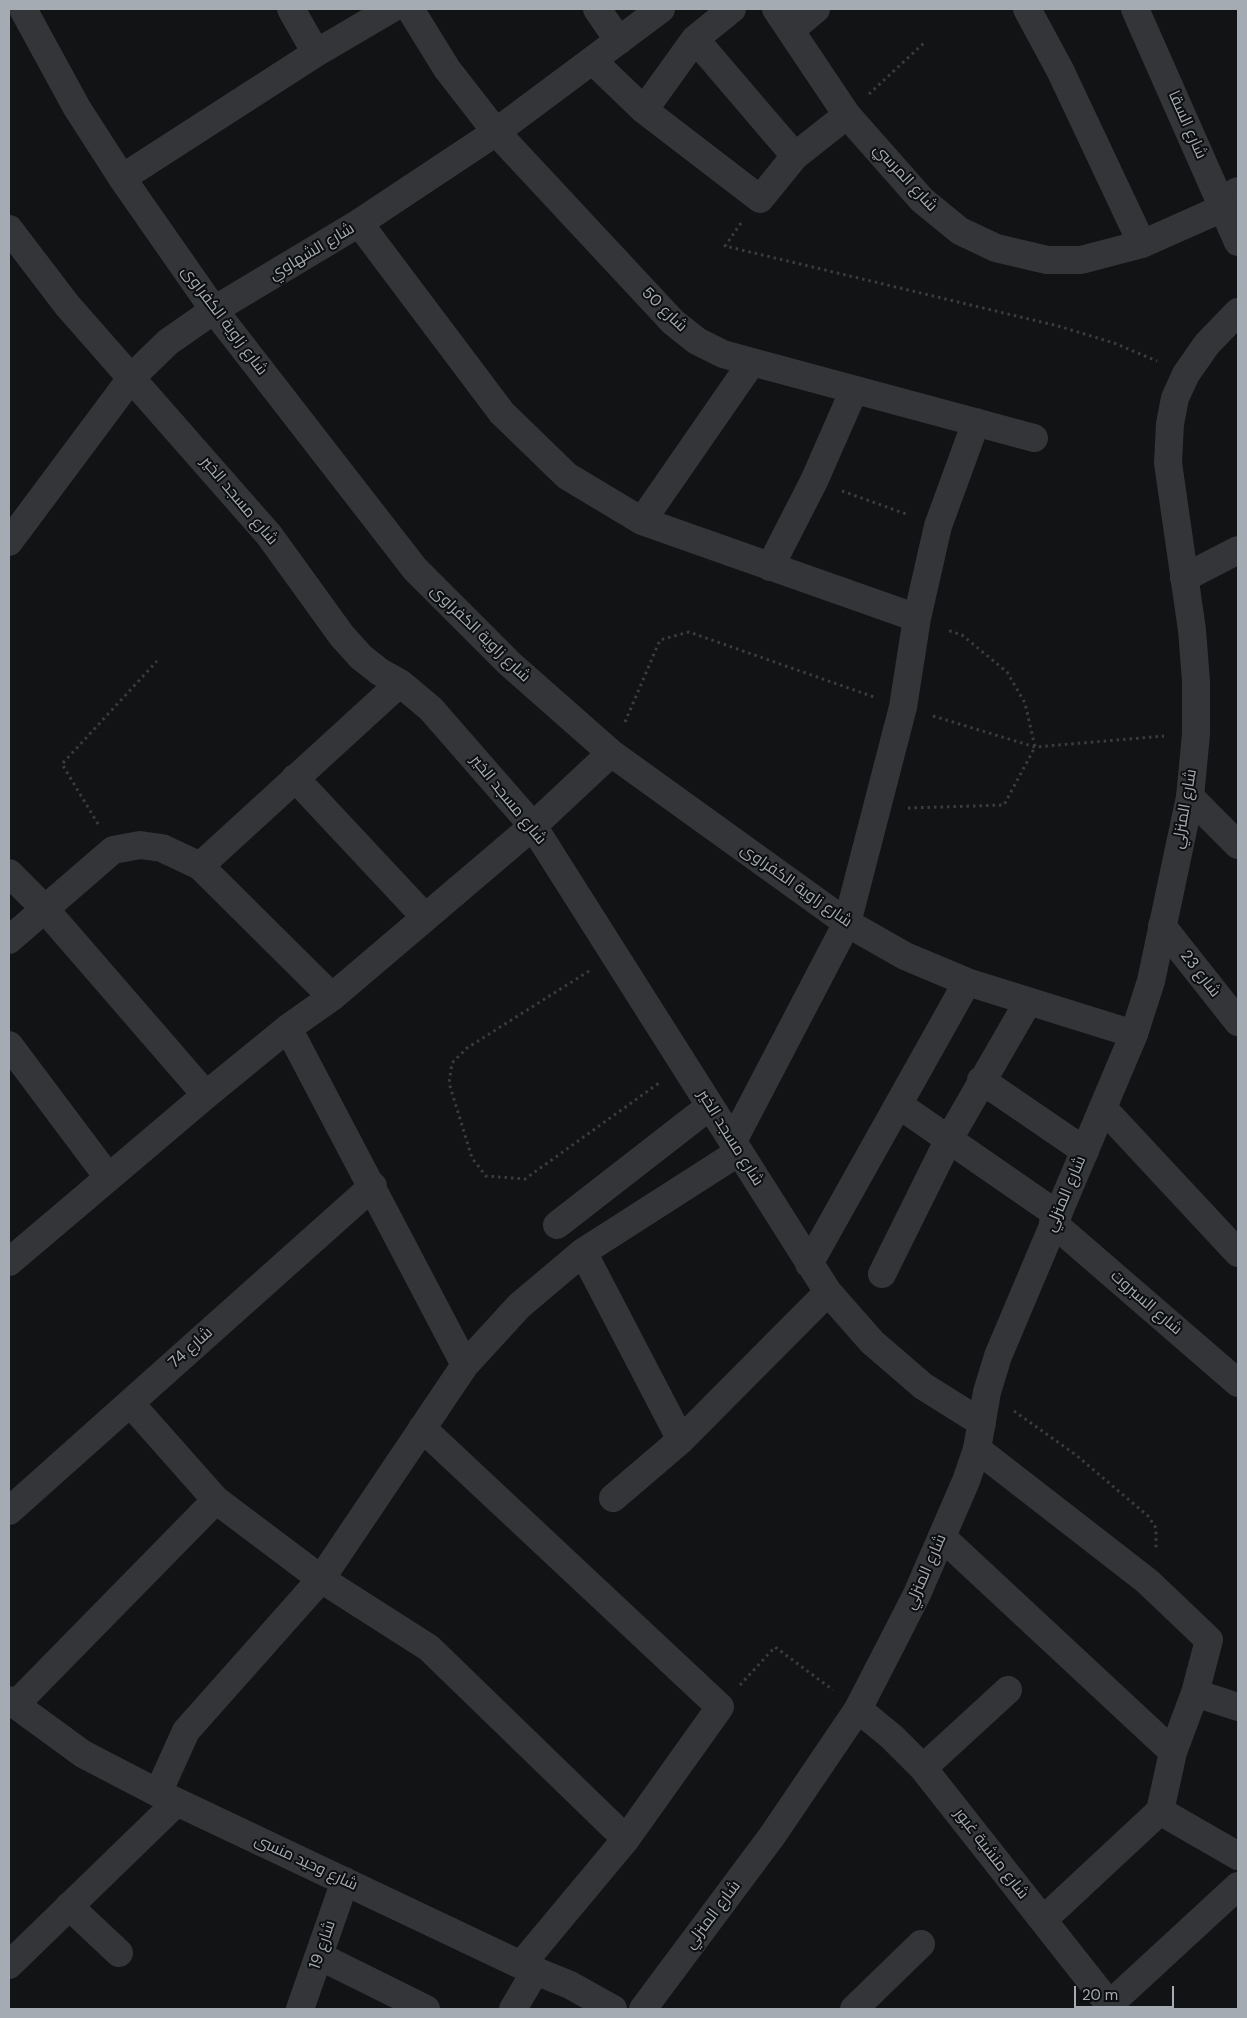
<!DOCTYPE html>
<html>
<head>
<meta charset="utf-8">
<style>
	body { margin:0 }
	#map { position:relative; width:1247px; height:2018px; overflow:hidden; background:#121314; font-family:"DM Sans",sans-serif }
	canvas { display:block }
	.frame { position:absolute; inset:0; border:10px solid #a5abb3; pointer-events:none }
	.scale { position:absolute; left:1074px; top:1986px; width:100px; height:22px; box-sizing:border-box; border:2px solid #a5abb3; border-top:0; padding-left:6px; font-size:15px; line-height:18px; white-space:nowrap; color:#a5abb3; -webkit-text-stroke:4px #0d0e0f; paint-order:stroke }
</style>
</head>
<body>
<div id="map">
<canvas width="1247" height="2018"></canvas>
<div class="frame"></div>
<div class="scale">20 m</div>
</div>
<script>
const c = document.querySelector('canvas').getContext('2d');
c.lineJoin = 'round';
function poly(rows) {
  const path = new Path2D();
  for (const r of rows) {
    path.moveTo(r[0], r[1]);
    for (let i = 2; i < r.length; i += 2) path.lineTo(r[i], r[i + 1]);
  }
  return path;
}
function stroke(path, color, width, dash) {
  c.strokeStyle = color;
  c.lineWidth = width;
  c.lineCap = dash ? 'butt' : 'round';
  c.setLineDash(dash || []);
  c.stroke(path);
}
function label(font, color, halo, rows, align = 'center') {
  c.font = font + ' "DM Sans",Cairo,sans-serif';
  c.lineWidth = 4;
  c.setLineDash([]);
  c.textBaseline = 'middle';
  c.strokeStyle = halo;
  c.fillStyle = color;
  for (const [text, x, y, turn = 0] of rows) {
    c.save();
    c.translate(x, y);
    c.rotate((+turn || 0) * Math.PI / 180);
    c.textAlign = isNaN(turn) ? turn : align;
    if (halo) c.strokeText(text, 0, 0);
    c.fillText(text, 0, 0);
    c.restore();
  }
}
const path = poly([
	[869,94,925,42],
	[741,223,725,246,1058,326,1114,343,1157,361],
	[842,491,909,515],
	[933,716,1035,747,1164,736],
	[625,722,660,640,689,632,874,697],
	[908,808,1004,805,1035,747,1025,703,1007,672,962,635,947,630],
	[98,824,62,764,157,661],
	[589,971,467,1048,452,1063,449,1083,472,1158,486,1176,525,1179,659,1083],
	[1014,1411,1076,1455,1148,1516,1156,1528,1156,1550],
	[740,1685,775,1647,833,1690]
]);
const minor = poly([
	[23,9,77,108,122,178,214,310,415,569,510,664,611,753,847,923,905,956,967,982,1134,1034],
	[291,9,316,53],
	[410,9,447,69,496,132,673,322,697,341,723,354,752,362,1034,438],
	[597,9,619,41],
	[776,9,847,115,922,200,960,231,996,248,1047,260,1081,260,1142,244,1223,208],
	[1027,9,1060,70,1142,244],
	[791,30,816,9],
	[695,39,732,9],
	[593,61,644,110,760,199,795,156,847,115],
	[644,110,695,39,795,156],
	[122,178,316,53,391,9],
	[1220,201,1238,191],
	[359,223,502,413,567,476,642,521,917,618],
	[9,229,67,305,269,535,342,636,361,657,380,672,400,683,431,709,533,826,828,1292,872,1342,923,1386,982,1423],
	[642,521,752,362],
	[9,542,132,377,168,342,214,310,359,223,496,132,661,9],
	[770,567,814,481,854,390],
	[1184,578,1238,550],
	[295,778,425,917],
	[1190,797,1238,845],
	[200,866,400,683],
	[9,873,44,908,206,1095],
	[1162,926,1238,1022],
	[9,940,113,850,140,845,162,848,200,866,332,997],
	[288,1028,465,1365],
	[9,1045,108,1177],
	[981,1080,1085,1151],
	[899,1105,1058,1215],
	[1103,1108,1238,1253],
	[733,1141,847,923,903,707,917,618,938,526,976,422],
	[1053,1223,1238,1383],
	[557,1225,710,1106],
	[583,1252,681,1440],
	[9,1262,206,1095,288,1028,332,997,533,826,611,753],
	[809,1264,967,982],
	[882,1274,949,1139,1028,1002],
	[130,1403,216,1500,321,1579,429,1648,626,1839],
	[422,1428,720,1707,626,1839,521,1965],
	[977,1449,1147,1581,1209,1640,1195,1693,1173,1752,1160,1811,1043,1920],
	[613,1498,681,1440,828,1292],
	[9,1511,373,1186],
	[942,1537,1173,1752],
	[1195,1693,1238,1707],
	[9,1700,83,1754,158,1793,521,1965,570,1985,613,2009],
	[15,1705,216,1500],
	[858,1709,892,1737,923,1768,1113,2009],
	[923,1768,1008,1690],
	[158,1793,186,1731,321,1579,465,1365,519,1306,583,1252,739,1152],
	[1160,1811,1238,1856],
	[69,1906,119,1953],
	[319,1956,426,2009],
	[9,1965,177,1802],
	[1109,2005,1238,1886],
	[300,2009,345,1881],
	[513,2009,536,1970],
	[854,2009,921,1944]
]);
const tertiary = poly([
	[1135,9,1238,242],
	[643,2009,772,1836,858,1709,889,1649,917,1594,966,1481,977,1449,987,1392,998,1356,1134,1034,1151,981,1190,797,1196,734,1196,681,1192,630,1168,463,1170,424,1175,398,1186,374,1207,344,1238,312]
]);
const streetNames = [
	["شارع السقا",1187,125,66],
	["شارع المرسي",905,178,47],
	["شارع الشهاوي",312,252,-31],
	["شارع 50",664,310,44],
	["شارع زاوية الكفراوى",224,321,53],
	["شارع مسجد الخير",239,501,50],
	["شارع زاوية الكفراوى",480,634,44],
	["شارع مسجد الخير",508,800,51],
	["شارع المنزلي",1185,809,-80],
	["شارع زاوية الكفراوى",796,886,35],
	["شارع 23",1200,974,52],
	["شارع مسجد الخير",730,1138,58],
	["شارع المنزلي",1066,1194,-67],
	["شارع السبروت",1146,1303,41],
	["شارع 74",191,1348,-42],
	["شارع المنزلي",926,1572,-66],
	["شارع منشية غبور",991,1854,52],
	["شارع وحيد منسى",306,1863,25],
	["شارع المنزلي",713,1915,-53],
	["شارع 19",323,1945,-71]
];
stroke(path, '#3a3c3f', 3, [2.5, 4]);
stroke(minor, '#343538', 28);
stroke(tertiary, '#343538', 28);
label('16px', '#a5abb3', '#0d0e0f', streetNames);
</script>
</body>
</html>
